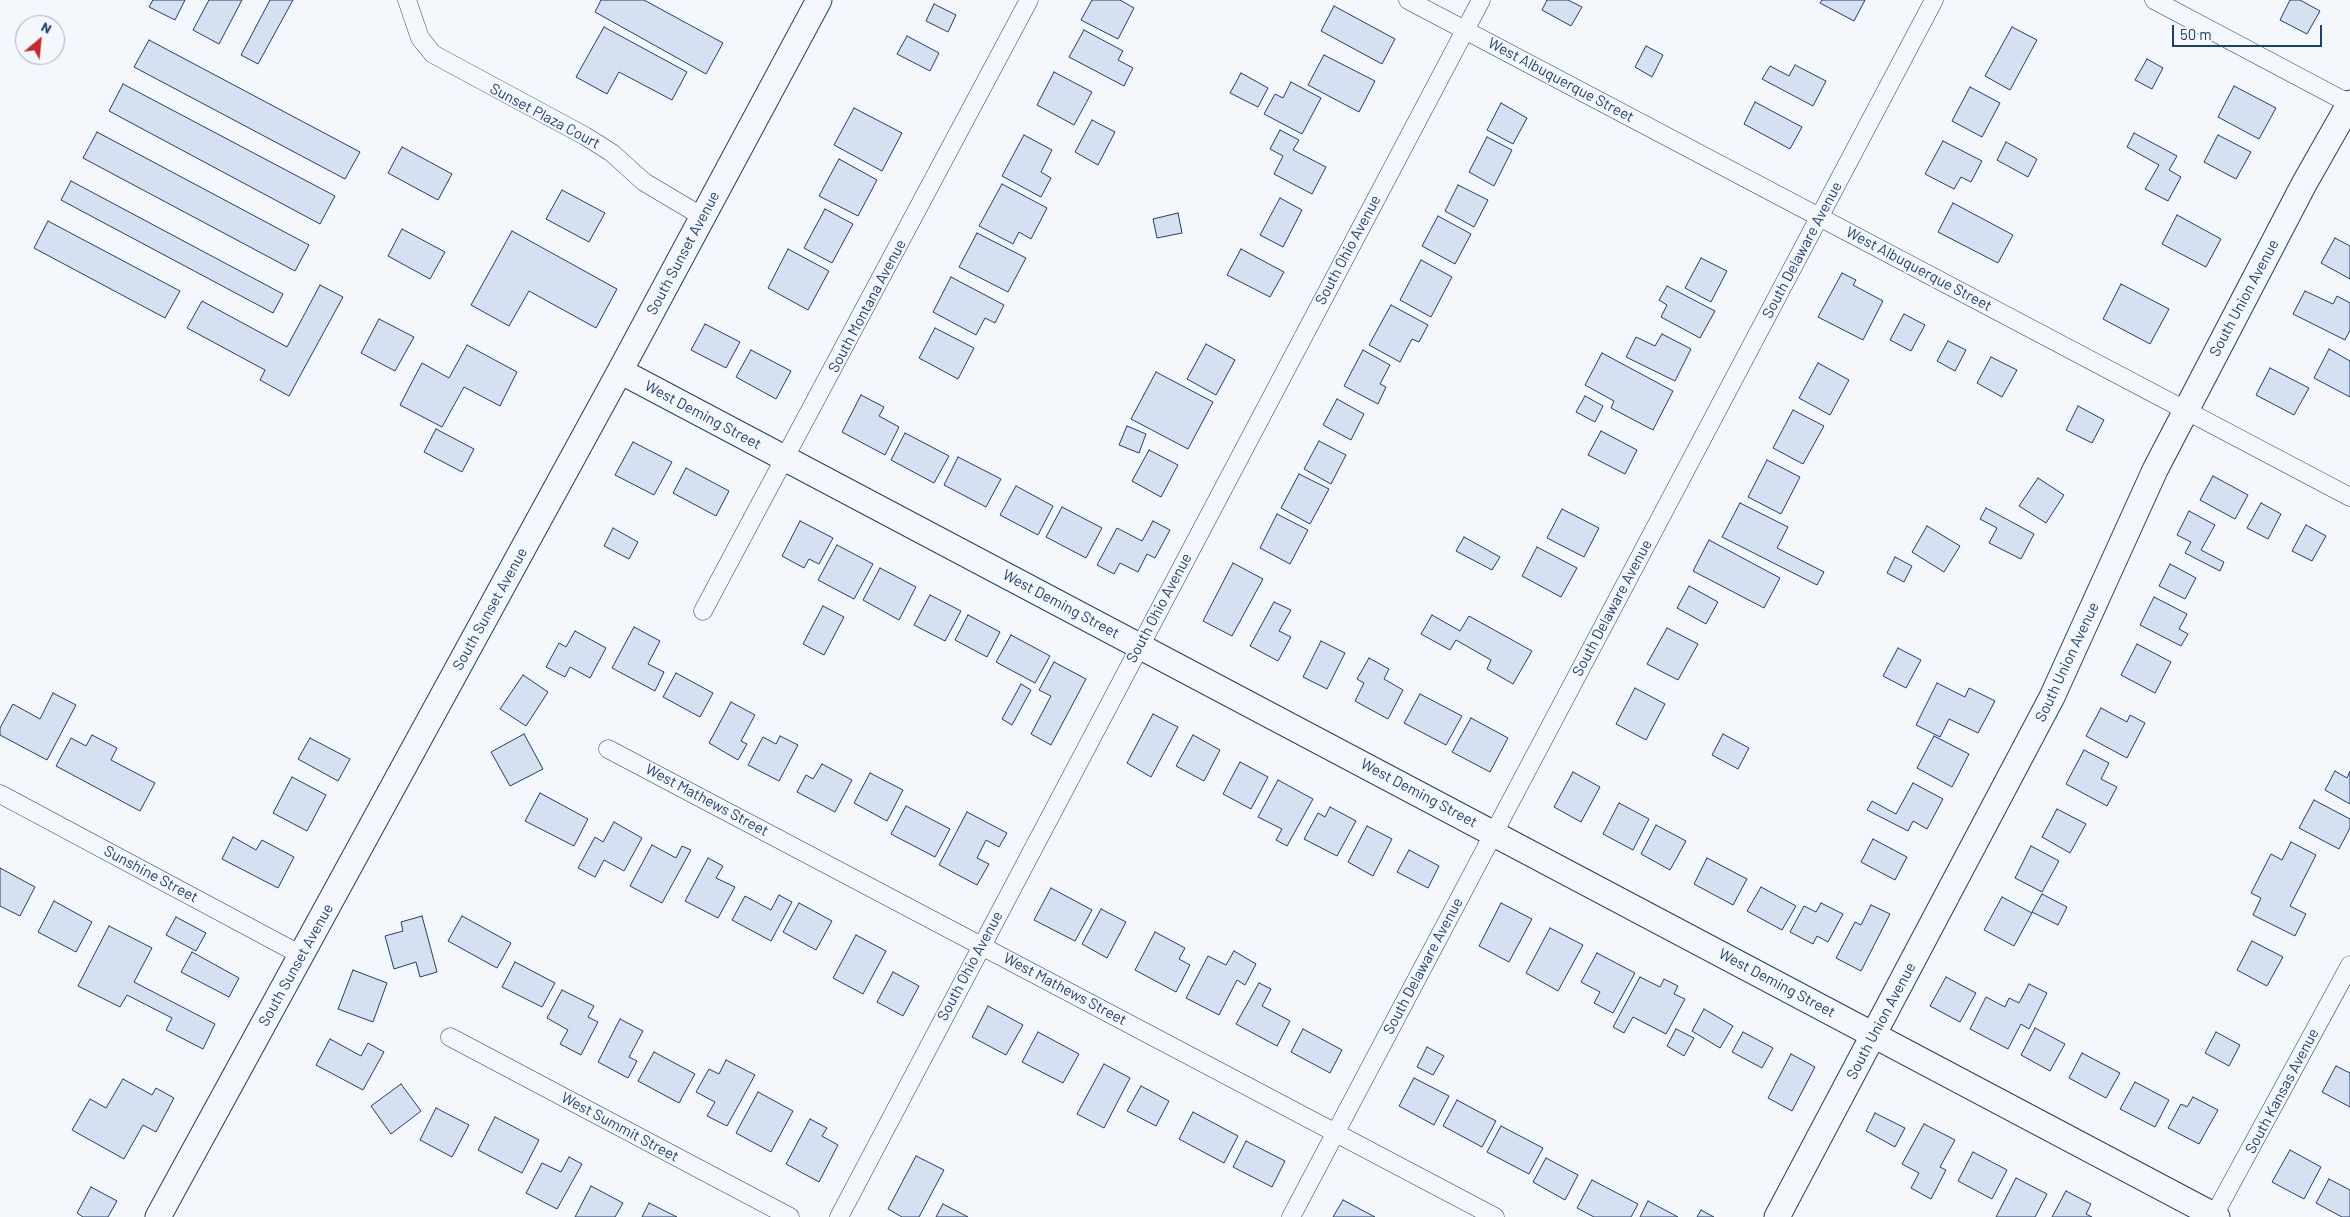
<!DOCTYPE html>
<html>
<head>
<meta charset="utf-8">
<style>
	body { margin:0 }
	#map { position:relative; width:2350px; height:1217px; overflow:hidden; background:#f4f7fb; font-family:Barlow,sans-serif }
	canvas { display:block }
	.north { position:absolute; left:15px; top:15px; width:50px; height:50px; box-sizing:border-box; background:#f4f7fb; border:1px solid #9eadc5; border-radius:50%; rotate:28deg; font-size:14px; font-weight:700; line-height:20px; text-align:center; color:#1d3f73 }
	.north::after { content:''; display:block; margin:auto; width:18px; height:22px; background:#c62828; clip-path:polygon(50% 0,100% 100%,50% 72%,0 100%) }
	.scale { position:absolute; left:2172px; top:25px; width:150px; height:22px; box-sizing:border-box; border:2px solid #1d3f73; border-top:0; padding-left:6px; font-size:15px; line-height:18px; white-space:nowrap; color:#1d3f73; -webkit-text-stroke:4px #f4f7fb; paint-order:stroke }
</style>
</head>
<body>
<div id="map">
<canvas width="2350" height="1217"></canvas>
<div class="north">N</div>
<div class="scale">50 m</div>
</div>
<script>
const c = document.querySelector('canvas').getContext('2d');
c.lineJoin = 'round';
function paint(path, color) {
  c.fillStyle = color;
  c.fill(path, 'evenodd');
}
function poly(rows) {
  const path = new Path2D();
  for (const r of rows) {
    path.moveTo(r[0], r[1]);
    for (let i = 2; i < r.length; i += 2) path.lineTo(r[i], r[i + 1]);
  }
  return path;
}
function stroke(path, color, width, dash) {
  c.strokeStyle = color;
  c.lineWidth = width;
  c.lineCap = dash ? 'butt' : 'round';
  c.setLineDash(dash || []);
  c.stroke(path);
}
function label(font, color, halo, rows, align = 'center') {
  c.font = font + ' Barlow,sans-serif';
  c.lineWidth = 4;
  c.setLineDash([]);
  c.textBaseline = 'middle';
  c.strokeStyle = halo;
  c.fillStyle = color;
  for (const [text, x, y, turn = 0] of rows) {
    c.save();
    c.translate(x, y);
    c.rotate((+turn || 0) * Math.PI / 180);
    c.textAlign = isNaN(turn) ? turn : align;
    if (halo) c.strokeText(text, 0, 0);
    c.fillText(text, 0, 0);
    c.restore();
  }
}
const building = poly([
	[153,0,185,0,175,20,149,7,153,0],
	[209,0,242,0,219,44,193,30,209,0],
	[270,0,293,0,258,64,241,55,270,0],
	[601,0,644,0,723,43,706,74,595,12,601,0],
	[1092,0,1120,0,1134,8,1118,39,1081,20,1092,0],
	[1547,0,1568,0,1582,7,1571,26,1542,10,1547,0],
	[1822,0,1865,0,1854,21,1820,3,1822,0],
	[2290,0,2300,0,2320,11,2307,34,2280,20,2290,0],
	[934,4,956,15,948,32,926,21,934,4],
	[1334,6,1395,39,1382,64,1321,31,1334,6],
	[604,27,687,72,672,100,619,72,607,94,576,77,604,27],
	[2012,27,2037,40,2010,90,1985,76,2012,27],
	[1084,30,1123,51,1118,60,1133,68,1124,86,1069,57,1084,30],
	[907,36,939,53,930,71,897,54,907,36],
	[149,40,360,152,345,179,134,67,149,40],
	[1646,46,1663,55,1652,77,1635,67,1646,46],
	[1324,55,1375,81,1359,112,1308,85,1324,55],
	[2147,59,2163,68,2152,89,2135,80,2147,59],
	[1795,65,1826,81,1813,106,1762,79,1770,66,1789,76,1795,65],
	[1054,72,1092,92,1074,125,1037,105,1054,72],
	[1241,73,1268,88,1258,107,1230,93,1241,73],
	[1291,82,1321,98,1302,134,1264,114,1275,94,1283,98,1291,82],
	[123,84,335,196,320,224,109,111,123,84],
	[2234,86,2276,108,2259,139,2218,117,2234,86],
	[1970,87,2000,103,1982,137,1952,121,1970,87],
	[1755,102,1802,127,1790,149,1744,124,1755,102],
	[1501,103,1527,118,1513,144,1487,130,1501,103],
	[854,108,902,133,882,171,834,145,854,108],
	[1092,120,1115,132,1098,165,1075,152,1092,120],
	[1280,130,1299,140,1293,150,1326,167,1312,194,1274,174,1283,156,1270,149,1280,130],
	[97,132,309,245,295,271,83,158,97,132],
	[2134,133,2177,156,2169,170,2181,177,2168,201,2145,189,2159,165,2127,147,2134,133],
	[1024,135,1052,150,1041,172,1051,178,1041,197,1002,176,1024,135],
	[2218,135,2251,152,2236,179,2204,162,2218,135],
	[1487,137,1512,150,1494,186,1469,172,1487,137],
	[1943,141,1982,161,1971,182,1961,177,1954,189,1925,174,1943,141],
	[2006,142,2037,159,2028,177,1997,160,2006,142],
	[402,147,452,174,438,200,388,173,402,147],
	[839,159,877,180,858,216,819,196,839,159],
	[71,181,283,294,273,313,61,200,71,181],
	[1002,184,1047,208,1031,239,1019,232,1013,244,979,226,1002,184],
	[1458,185,1488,200,1474,227,1445,211,1458,185],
	[562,190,605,213,589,242,546,219,562,190],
	[1280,198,1302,210,1283,247,1260,235,1280,198],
	[1953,203,2013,235,1998,263,1938,232,1953,203],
	[825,209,853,224,832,263,804,248,825,209],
	[1178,213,1182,233,1157,238,1153,219,1178,213],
	[2177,215,2221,239,2206,267,2162,244,2177,215],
	[1438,216,1471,234,1455,264,1422,246,1438,216],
	[48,221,180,291,165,318,34,248,48,221],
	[402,229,445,252,430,279,388,256,402,229],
	[512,231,617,289,596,328,529,291,509,326,471,305,512,231],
	[977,233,1026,258,1008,292,959,267,977,233],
	[2335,238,2350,246,2350,279,2321,263,2335,238],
	[788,249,829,271,808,310,768,288,788,249],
	[1241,249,1284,272,1270,297,1227,275,1241,249],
	[1701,258,1727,271,1711,302,1685,288,1701,258],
	[1421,260,1452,277,1431,317,1400,300,1421,260],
	[1842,273,1856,280,1853,285,1883,301,1863,340,1818,317,1842,273],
	[951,277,1004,305,995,323,985,318,976,335,933,312,951,277],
	[2121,284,2169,309,2150,344,2103,319,2121,284],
	[320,285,343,297,289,396,260,380,265,370,187,328,202,301,287,347,320,285],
	[1667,286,1715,311,1700,338,1661,317,1667,305,1659,300,1667,286],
	[2305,291,2333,304,2337,296,2350,303,2350,330,2345,340,2293,314,2305,291],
	[1391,305,1428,325,1419,342,1412,339,1400,362,1369,345,1391,305],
	[1904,314,1925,325,1911,351,1890,340,1904,314],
	[379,319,414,337,395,371,361,353,379,319],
	[705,324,740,342,726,368,691,350,705,324],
	[935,328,974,348,958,379,919,358,935,328],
	[1662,334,1691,349,1675,381,1626,357,1636,337,1655,346,1662,334],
	[1948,341,1966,350,1955,371,1937,361,1948,341],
	[1206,344,1235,360,1216,395,1187,379,1206,344],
	[467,345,517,372,500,406,464,387,442,427,400,405,422,363,449,378,467,345],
	[2329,349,2350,361,2350,397,2314,378,2329,349],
	[751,350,791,371,776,399,736,377,751,350],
	[1363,350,1390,365,1380,384,1386,387,1378,404,1344,386,1363,350],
	[1602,353,1673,391,1653,430,1611,408,1614,401,1585,385,1602,353],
	[1991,357,2017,370,2002,397,1977,383,1991,357],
	[1818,363,1849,380,1830,415,1799,398,1818,363],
	[2270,368,2309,388,2294,415,2256,395,2270,368],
	[1156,372,1213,402,1188,449,1131,419,1156,372],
	[861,395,884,407,879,416,899,427,885,455,842,432,861,395],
	[1585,396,1603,406,1595,422,1576,412,1585,396],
	[1337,399,1364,414,1351,440,1323,425,1337,399],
	[2078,406,2104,420,2092,443,2066,430,2078,406],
	[1793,410,1824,426,1803,464,1773,448,1793,410],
	[1127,426,1146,434,1139,453,1119,445,1127,426],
	[436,429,474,449,462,472,424,452,436,429],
	[1601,431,1637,450,1625,474,1588,455,1601,431],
	[905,433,949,456,934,483,891,460,905,433],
	[1319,441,1346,455,1331,484,1304,469,1319,441],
	[633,442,672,462,654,495,615,475,633,442],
	[1149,450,1178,465,1161,497,1132,481,1149,450],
	[958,457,1001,479,986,507,944,485,958,457],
	[1767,460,1800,477,1781,514,1748,497,1767,460],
	[686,468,729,491,716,516,673,493,686,468],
	[1299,474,1329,489,1310,524,1281,508,1299,474],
	[2213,476,2248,495,2235,519,2200,500,2213,476],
	[2038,478,2064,495,2046,523,2019,506,2038,478],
	[1016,486,1053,506,1038,535,1000,515,1016,486],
	[1740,503,1788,527,1777,548,1824,572,1817,585,1722,537,1740,503],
	[2261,503,2281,514,2268,539,2247,528,2261,503],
	[1062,507,1102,528,1086,558,1046,537,1062,507],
	[1986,508,2034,534,2021,559,1989,543,1997,528,1980,519,1986,508],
	[1562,509,1599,528,1584,557,1547,538,1562,509],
	[2189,511,2215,525,2201,550,2224,562,2220,571,2185,553,2191,542,2177,535,2189,511],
	[1277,514,1308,530,1290,564,1260,548,1277,514],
	[800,521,833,538,819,564,809,559,804,568,782,556,800,521],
	[1153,521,1170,530,1155,558,1147,554,1138,572,1120,563,1114,574,1097,565,1117,528,1142,541,1153,521],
	[2306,525,2326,536,2312,561,2292,551,2306,525],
	[1927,526,1960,546,1944,572,1912,552,1927,526],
	[613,528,638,542,629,559,604,546,613,528],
	[1464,537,1500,557,1492,570,1456,551,1464,537],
	[1709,540,1780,578,1764,608,1693,571,1709,540],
	[837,545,873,564,854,599,818,580,837,545],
	[1537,547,1577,568,1561,597,1522,576,1537,547],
	[1895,557,1912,566,1904,582,1887,573,1895,557],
	[1233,563,1263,579,1232,636,1203,621,1233,563],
	[2170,564,2196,578,2185,599,2159,586,2170,564],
	[880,568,916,587,899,620,863,600,880,568],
	[1689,586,1718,602,1706,624,1677,608,1689,586],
	[930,595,961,611,945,641,914,625,930,595],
	[2154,597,2187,614,2179,629,2188,634,2181,646,2140,625,2154,597],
	[1274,602,1291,610,1279,631,1291,637,1278,661,1250,646,1274,602],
	[823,606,844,617,824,655,803,644,823,606],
	[968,615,1000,632,987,657,955,640,968,615],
	[1432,615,1460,631,1469,616,1532,651,1513,684,1487,669,1491,660,1456,640,1450,650,1421,634,1432,615],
	[634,627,660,641,648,664,664,672,655,691,612,668,634,627],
	[1667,628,1698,644,1678,680,1647,664,1667,628],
	[575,631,606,648,590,678,570,667,565,677,546,667,559,643,566,647,575,631],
	[1011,635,1050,656,1035,683,996,662,1011,635],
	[1321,641,1345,653,1327,689,1303,677,1321,641],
	[2137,644,2171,662,2155,693,2121,675,2137,644],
	[1898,648,1921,660,1906,688,1883,676,1898,648],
	[1369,658,1389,669,1384,679,1403,690,1388,719,1355,701,1364,683,1357,679,1369,658],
	[1054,662,1086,679,1051,745,1031,734,1051,696,1039,690,1054,662],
	[676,673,713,693,700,717,663,697,676,673],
	[523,675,548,692,526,726,500,709,523,675],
	[1937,683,1965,697,1969,688,1995,701,1978,733,1949,719,1940,737,1916,725,1937,683],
	[1021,684,1031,690,1012,725,1002,719,1021,684],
	[1635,688,1665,704,1646,740,1616,724,1635,688],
	[53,693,76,705,47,760,0,735,0,728,13,704,40,719,53,693],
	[1420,694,1462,716,1446,745,1404,723,1420,694],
	[731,702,755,715,741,741,747,744,738,760,709,743,731,702],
	[2101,708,2127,722,2130,715,2145,723,2127,758,2086,736,2101,708],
	[1153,714,1178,727,1151,777,1127,763,1153,714],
	[1471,718,1508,738,1490,772,1452,752,1471,718],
	[524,734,543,769,510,786,491,752,524,734],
	[1723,734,1749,748,1738,769,1712,755,1723,734],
	[92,735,117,748,111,760,155,783,140,811,56,766,71,738,86,746,92,735],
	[1193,735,1220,750,1204,781,1176,766,1193,735],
	[780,736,798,745,779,781,748,765,763,737,776,744,780,736],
	[1934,736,1969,754,1952,787,1917,768,1934,736],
	[310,738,350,759,338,781,298,759,310,738],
	[2084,750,2109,763,2101,779,2117,787,2107,806,2066,784,2084,750],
	[1240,762,1268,777,1251,809,1223,794,1240,762],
	[822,764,852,780,835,812,797,792,806,775,813,779,822,764],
	[2335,771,2347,778,2350,771,2350,804,2325,790,2335,771],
	[1573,772,1600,787,1581,822,1554,807,1573,772],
	[870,773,903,790,887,821,854,803,870,773],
	[292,777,326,795,307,831,273,813,292,777],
	[1278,780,1313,799,1287,846,1276,840,1282,829,1258,817,1278,780],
	[1913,783,1943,799,1927,829,1913,821,1908,831,1867,810,1872,801,1896,814,1913,783],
	[540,793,588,819,574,846,525,821,540,793],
	[2314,800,2350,819,2350,828,2339,849,2299,828,2314,800],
	[1619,803,1649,819,1633,850,1603,834,1619,803],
	[906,806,950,829,935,857,891,834,906,806],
	[1330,807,1356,821,1337,856,1304,839,1318,813,1325,817,1330,807],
	[2057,809,2086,824,2070,853,2042,837,2057,809],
	[967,812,1007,833,999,847,986,840,977,858,989,864,977,885,939,865,967,812],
	[614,822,642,838,624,871,604,860,595,877,578,868,595,837,603,842,614,822],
	[1656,825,1686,841,1670,870,1641,854,1656,825],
	[1367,826,1392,839,1373,876,1348,862,1367,826],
	[233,837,256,850,262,840,294,857,278,888,222,859,233,837],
	[1873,839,1907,857,1895,880,1861,862,1873,839],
	[2291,842,2316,855,2290,906,2306,914,2295,936,2253,915,2261,898,2251,893,2271,854,2282,860,2291,842],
	[652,845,676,858,682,846,691,850,662,903,630,886,652,845],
	[2031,846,2059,861,2042,892,2015,878,2031,846],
	[1409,850,1439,866,1428,888,1397,872,1409,850],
	[708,858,723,866,716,878,735,887,718,918,685,901,708,858],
	[1707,858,1747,879,1733,905,1694,884,1707,858],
	[0,868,35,887,20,916,0,906,0,868],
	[1761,887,1796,906,1782,930,1747,911,1761,887],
	[1051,888,1092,910,1075,941,1034,920,1051,888],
	[2042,894,2067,907,2058,925,2032,912,2042,894],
	[779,895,792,902,771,941,732,920,745,896,771,910,779,895],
	[2002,897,2032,913,2014,946,1984,930,2002,897],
	[54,901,92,922,76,952,38,932,54,901],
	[799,903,832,921,816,950,783,932,799,903],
	[1501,903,1532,919,1509,962,1479,946,1501,903],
	[1821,903,1843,914,1828,942,1817,936,1813,944,1790,932,1804,906,1816,912,1821,903],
	[1871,905,1890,914,1861,971,1836,958,1855,922,1861,925,1871,905],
	[1101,909,1126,922,1107,958,1082,944,1101,909],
	[422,916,437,972,420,977,416,962,394,969,385,936,403,931,401,922,422,916],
	[462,916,511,943,497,968,448,941,462,916],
	[176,917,206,933,196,951,166,935,176,917],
	[109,926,152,948,134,982,215,1024,203,1049,166,1030,172,1018,127,995,120,1007,78,986,109,926],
	[1550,928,1583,945,1558,991,1526,973,1550,928],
	[1155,932,1185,948,1179,959,1190,965,1176,992,1135,970,1155,932],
	[856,935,886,951,863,994,833,978,856,935],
	[2252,941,2283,957,2267,986,2237,970,2252,941],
	[1234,951,1256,964,1245,985,1237,980,1219,1015,1186,998,1208,956,1226,965,1234,951],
	[192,952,239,978,229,997,181,972,192,952],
	[1597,953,1635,973,1613,1013,1594,1003,1600,992,1581,982,1597,953],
	[515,962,555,983,542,1007,502,987,515,962],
	[353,970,387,983,373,1022,338,1009,353,970],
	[893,972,919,986,903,1016,877,1002,893,972],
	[1640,977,1660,987,1664,979,1678,986,1674,994,1685,999,1666,1034,1633,1017,1624,1033,1613,1027,1640,977],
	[1946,977,1976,993,1960,1022,1930,1006,1946,977],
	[1259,983,1271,989,1262,1006,1290,1021,1277,1046,1236,1024,1259,983],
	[2029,984,2047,993,2029,1029,2021,1024,2008,1049,1970,1029,1986,997,2005,1007,2009,998,2019,1003,2029,984],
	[562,990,594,1006,588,1017,598,1022,581,1055,560,1044,568,1030,547,1018,562,990],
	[988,1006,1023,1025,1006,1055,972,1037,988,1006],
	[1704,1009,1733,1026,1720,1048,1692,1031,1704,1009],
	[620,1019,643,1031,629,1057,637,1061,628,1078,598,1062,620,1019],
	[2035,1028,2065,1044,2050,1071,2021,1055,2035,1028],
	[1303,1029,1342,1050,1330,1073,1291,1052,1303,1029],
	[1676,1029,1694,1038,1684,1056,1667,1046,1676,1029],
	[1038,1032,1079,1054,1063,1083,1022,1062,1038,1032],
	[1743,1032,1773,1048,1762,1068,1732,1052,1743,1032],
	[2216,1032,2240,1045,2229,1066,2205,1053,2216,1032],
	[330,1039,361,1056,368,1043,384,1052,363,1090,316,1065,330,1039],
	[1427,1047,1444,1056,1433,1075,1417,1067,1427,1047],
	[654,1052,695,1074,679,1103,638,1081,654,1052],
	[2082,1053,2120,1073,2106,1098,2069,1078,2082,1053],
	[1791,1054,1815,1067,1792,1111,1768,1098,1791,1054],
	[726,1060,755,1075,727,1126,707,1116,715,1102,696,1092,709,1069,719,1074,726,1060],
	[1104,1064,1130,1078,1104,1128,1077,1114,1104,1064],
	[2336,1066,2350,1073,2350,1107,2322,1092,2336,1066],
	[1414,1078,1449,1096,1434,1125,1399,1106,1414,1078],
	[123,1079,152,1095,156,1088,174,1098,156,1132,143,1125,124,1159,72,1130,90,1099,106,1108,123,1079],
	[2135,1082,2169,1100,2155,1127,2120,1109,2135,1082],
	[401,1084,421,1111,391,1134,371,1106,401,1084],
	[1141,1086,1169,1101,1156,1126,1127,1111,1141,1086],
	[758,1092,793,1111,771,1152,736,1133,758,1092],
	[2193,1097,2218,1110,2199,1144,2168,1128,2181,1104,2187,1107,2193,1097],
	[1457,1100,1496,1121,1482,1147,1443,1126,1457,1100],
	[436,1108,469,1125,452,1157,420,1140,436,1108],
	[1193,1112,1238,1136,1224,1163,1179,1139,1193,1112],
	[1875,1113,1905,1128,1895,1147,1866,1131,1875,1113],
	[495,1117,539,1140,522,1173,478,1150,495,1117],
	[810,1119,827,1128,822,1136,838,1145,819,1182,786,1164,810,1119],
	[1924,1124,1955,1140,1940,1167,1946,1170,1931,1199,1911,1188,1919,1173,1902,1164,1924,1124],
	[1501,1126,1543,1148,1529,1174,1487,1152,1501,1126],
	[1246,1141,1285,1161,1272,1187,1233,1167,1246,1141],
	[2290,1150,2321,1167,2304,1199,2272,1182,2290,1150],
	[1973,1152,2007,1170,1992,1199,1958,1181,1973,1152],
	[916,1156,944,1170,919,1217,902,1217,888,1209,916,1156],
	[569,1157,582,1164,557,1209,526,1193,542,1163,561,1172,569,1157],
	[1546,1158,1578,1175,1565,1200,1533,1182,1546,1158],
	[2016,1178,2047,1194,2035,1217,1996,1217,2016,1178],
	[2329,1179,2350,1190,2350,1217,2342,1217,2316,1203,2329,1179],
	[1592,1180,1638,1204,1631,1217,1594,1217,1577,1208,1592,1180],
	[591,1186,623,1203,615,1217,575,1217,591,1186],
	[91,1187,117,1201,108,1217,83,1217,77,1213,91,1187],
	[2066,1191,2091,1204,2086,1214,2092,1217,2052,1217,2066,1191],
	[1343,1200,1375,1217,1333,1217,1343,1200],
	[1648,1201,1678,1217,1640,1217,1648,1201],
	[649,1203,677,1217,642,1217,649,1203],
	[943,1204,968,1217,936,1217,943,1204],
	[1701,1210,1714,1217,1697,1217,1701,1210]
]);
const street = poly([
	[407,0,420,38,433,54,585,136,612,153,644,182,703,217],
	[1408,0,2350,497],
	[2154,0,2350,104],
	[703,611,1029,0],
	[608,749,1495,1217],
	[0,794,301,955],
	[450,1037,790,1217],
	[839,1217,1481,0],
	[1291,1217,1934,0],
	[2213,1217,2350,965]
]);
const secondary = poly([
	[620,371,2217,1217],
	[158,1217,620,371,819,0],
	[1777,1217,2052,697,2155,470,2304,184,2350,103]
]);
const streetNames = [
	["West Albuquerque Street",1561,80,28],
	["Sunset Plaza Court",545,116,28],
	["South Ohio Avenue",1348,250,-62],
	["South Delaware Avenue",1802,250,-62],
	["South Sunset Avenue",683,253,-62],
	["West Albuquerque Street",1919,269,28],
	["South Union Avenue",2244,298,-62],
	["South Montana Avenue",867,306,-62],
	["West Deming Street",703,415,28],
	["West Deming Street",1061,604,28],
	["South Ohio Avenue",1159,608,-62],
	["South Delaware Avenue",1612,608,-62],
	["South Sunset Avenue",490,609,-61],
	["South Union Avenue",2067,662,-65],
	["West Deming Street",1419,793,28],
	["West Mathews Street",707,800,28],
	["Sunshine Street",151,874,28],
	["South Sunset Avenue",296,965,-61],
	["South Ohio Avenue",970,966,-62],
	["South Delaware Avenue",1423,966,-62],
	["West Deming Street",1777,983,28],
	["West Mathews Street",1065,989,28],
	["South Union Avenue",1881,1021,-62],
	["South Kansas Avenue",2282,1091,-62],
	["West Summit Street",620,1127,28]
];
paint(building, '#d5e0f0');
stroke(building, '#1d3f73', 1);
stroke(street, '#1d3f73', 19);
stroke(secondary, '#1d3f73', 27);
stroke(street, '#f4f7fb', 18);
stroke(secondary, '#f4f7fb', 25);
label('15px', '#1d3f73', '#f4f7fb', streetNames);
</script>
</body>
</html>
